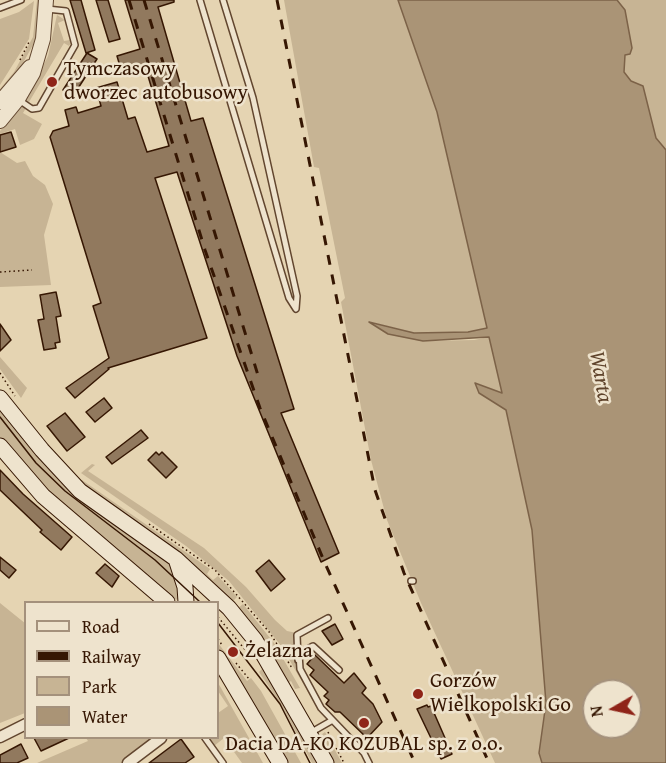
<!DOCTYPE html>
<html>
<head>
<meta charset="utf-8">
<style>
	body { margin:0 }
	#map { position:relative; width:666px; height:763px; overflow:hidden; background:#e5d4b2; font-family:"Gentium Book Plus",serif }
	canvas { display:block }
	.legend { position:absolute; left:24px; top:601px; width:195px; height:138px; box-sizing:border-box; background:#eee3cd; border:2px solid #a4917c; margin:0; padding:8px 10px; list-style:none; font-size:18px; color:#361703 }
	.legend li { display:flex; align-items:center; gap:12px; height:30px }
	.legend b { width:30px; border:2px solid #a4917c }
	.north { position:absolute; left:582px; top:679px; width:60px; height:60px; box-sizing:border-box; background:#eee3cd; border:2px solid #a4917c; border-radius:50%; rotate:261deg; font-size:16px; font-weight:700; line-height:24px; text-align:center; color:#361703 }
	.north::after { content:''; display:block; margin:auto; width:21px; height:27px; background:#8f2418; clip-path:polygon(50% 0,100% 100%,50% 72%,0 100%) }
</style>
</head>
<body>
<div id="map">
<canvas width="666" height="763"></canvas>
<ul class="legend">
<li><b style="height:8px;background:#eee3cd"></b>Road</li>
<li><b style="height:8px;background:#361703"></b>Railway</li>
<li><b style="height:16px;background:#c7b494"></b>Park</li>
<li><b style="height:16px;background:#aa9476"></b>Water</li>
</ul>
<div class="north">N</div>
</div>
<script>
const c = document.querySelector('canvas').getContext('2d');
c.lineJoin = 'round';
function paint(path, color) {
  c.fillStyle = color;
  c.fill(path, 'evenodd');
}
function poly(rows) {
  const path = new Path2D();
  for (const r of rows) {
    path.moveTo(r[0], r[1]);
    for (let i = 2; i < r.length; i += 2) path.lineTo(r[i], r[i + 1]);
  }
  return path;
}
function stroke(path, color, width, dash) {
  c.strokeStyle = color;
  c.lineWidth = width;
  c.lineCap = dash ? 'butt' : 'round';
  c.setLineDash(dash || []);
  c.stroke(path);
}
function label(font, color, halo, rows, align = 'center') {
  c.font = font + ' "Gentium Book Plus",serif';
  c.lineWidth = 5;
  c.setLineDash([]);
  c.textBaseline = 'middle';
  c.strokeStyle = halo;
  c.fillStyle = color;
  for (const [text, x, y, turn = 0] of rows) {
    c.save();
    c.translate(x, y);
    c.rotate((+turn || 0) * Math.PI / 180);
    c.textAlign = isNaN(turn) ? turn : align;
    if (halo) c.strokeText(text, 0, 0);
    c.fillText(text, 0, 0);
    c.restore();
  }
}
const green = poly([
	[37,0,40,0,37,34,33,45,19,70,0,94,0,89,14,72,33,37],
	[284,0,398,0,415,44,437,112,487,328,468,332,414,333,371,322,423,341,474,340,489,337,502,393,476,383,479,393,506,410,532,530,546,704,539,753,542,763,495,763,421,603,387,520,371,460,341,302,345,298,319,168,314,167],
	[617,0,666,0,666,169,621,73,625,55,625,10],
	[34,1,29,39,0,85,0,19,19,12],
	[57,15,65,20,58,23,64,41,70,40,71,43,69,46,64,43,29,102,26,100,48,56],
	[22,105,26,108,23,113,42,124,34,139,20,145,15,129,0,134,0,131],
	[0,152,17,163,25,161,33,176,45,185,53,204,44,235,51,285,0,287],
	[0,357,27,388,21,398,0,369],
	[0,407,172,566,176,571,180,599,174,600,72,515,21,462,0,437],
	[92,464,95,465,88,471,204,548,246,587,275,620,287,631,297,633,294,659,320,713,282,647,229,581,186,546,81,473],
	[82,480,210,569,207,574,213,580,218,576,237,597,231,603,79,482],
	[0,603,26,624,25,713,0,723],
	[243,604,274,643,300,688,295,689,291,681,288,683,237,609],
	[224,618,270,677,320,763,312,763,282,706,259,672,263,668],
	[218,643,247,681,251,678,261,691,301,763,286,763,218,648],
	[218,683,221,688,263,763,242,763,224,738,214,746,209,738,218,738,218,713,228,706,218,691],
	[325,732,342,763,332,763,321,742,321,735],
	[86,738,156,738,122,763,37,763,88,741]
]);
const water = poly([
	[398,0,617,0,625,10,632,48,630,54,625,55,624,72,631,81,643,86,656,138,666,150,666,763,542,763,539,753,546,703,532,530,506,410,479,393,475,383,502,393,489,337,423,341,388,334,369,322,414,333,468,332,487,328,437,112,398,0],
	[594,691,630,691,630,727,594,727,594,691]
]);
const building = poly([
	[70,0,81,0,95,50,86,53,70,0],
	[96,0,108,0,120,39,109,42,96,0],
	[125,0,174,0,174,2,158,7,191,121,203,118,294,409,281,413,339,553,321,562,237,356,177,172,155,178,207,338,108,368,109,369,75,398,66,388,109,358,93,306,101,303,50,137,53,131,69,126,65,110,76,107,78,113,101,106,96,88,117,82,128,119,135,117,147,152,169,146,145,66,122,73,117,56,140,49,125,0],
	[87,53,97,59,73,96,63,90,87,53],
	[11,132,16,147,0,152,0,135,11,132],
	[56,292,61,316,56,317,60,342,55,343,56,348,44,350,38,320,44,319,40,295,56,292],
	[0,324,11,340,0,351,0,324],
	[104,398,112,408,95,422,86,412,104,398],
	[65,413,85,437,67,451,47,426,65,413],
	[141,430,148,438,112,464,106,457,141,430],
	[156,452,159,455,162,452,177,467,166,478,148,460,156,452],
	[0,470,23,494,72,537,61,550,40,532,42,530,0,490,0,470],
	[0,557,16,570,9,578,0,570,0,557],
	[269,560,285,579,271,591,256,571,269,560],
	[105,564,119,576,112,587,96,573,105,564],
	[335,624,343,639,332,645,322,631,335,624],
	[315,655,344,683,354,673,366,688,362,693,373,704,382,722,367,738,340,712,335,712,326,704,329,700,324,696,328,692,310,675,314,670,307,664,315,655],
	[427,705,428,707,431,706,452,754,441,759,417,709,427,705],
	[34,738,69,738,41,751,34,738],
	[181,739,194,757,185,763,149,763,181,739],
	[21,744,28,758,17,763,0,763,0,755,21,744]
]);
const path = poly([
	[20,60,30,40],
	[0,272,32,270],
	[0,373,15,396],
	[149,524,215,570,270,633,292,668],
	[218,617,247,652],
	[218,639,222,645],
	[236,663,249,679],
	[328,732,344,763]
]);
const service = poly([
	[200,0,289,298,296,309,297,296,253,98,223,0],
	[0,8,21,0],
	[19,100,32,109,39,108,75,45,66,11,47,9],
	[411,581,413,581],
	[298,660,297,635,328,618],
	[339,670,313,646,299,654,300,669,321,708,364,753,369,763],
	[310,733,331,721],
	[205,738,223,763]
]);
const minor = poly([
	[0,737,26,724],
	[128,763,161,738]
]);
const tertiary = poly([
	[0,102,30,67],
	[0,121,18,99,33,73,43,39,46,0]
]);
const secondary = poly([
	[0,398,42,450,80,491,176,559,229,608,255,640,326,763],
	[0,446,43,496,167,602],
	[176,559,185,587,186,602],
	[218,658,280,763]
]);
const tram = poly([
	[0,417,36,463,65,491,155,560,200,602],
	[218,623,280,704,310,763]
]);
const rail = poly([
	[129,0,205,250,260,408,324,561,415,763],
	[144,0,260,382],
	[277,0,375,490,404,573,489,763]
]);
const markers = [
	[52,82,6,"#8f2418"],
	[233,652,6,"#8f2418"],
	[418,694,6,"#8f2418"],
	[364,723,6,"#8f2418"]
];
const poiNames = [
	["Tymczasowy",64,70],
	["dworzec autobusowy",64,94],
	["Żelazna",245,652],
	["Gorzów",430,682],
	["Wielkopolski Go",430,706],
	["Dacia DA-KO KOZUBAL sp. z o.o.",364,745,"center"]
];
const waterNames = [
	["Warta",600,377,80]
];
paint(green, '#c7b494');
paint(water, '#aa9476');
stroke(water, '#7c6248', 1.5);
paint(building, '#91795e');
stroke(building, '#361703', 1.5);
stroke(service, '#62462f', 8);
stroke(minor, '#62462f', 13);
stroke(tertiary, '#62462f', 16);
stroke(secondary, '#361703', 17);
stroke(path, '#361703', 1.5, [1.5, 3]);
stroke(service, '#eee3cd', 5);
stroke(minor, '#eee3cd', 10);
stroke(tertiary, '#eee3cd', 14);
stroke(secondary, '#eee3cd', 15);
stroke(tram, '#361703', 1.5);
stroke(rail, '#361703', 3, [10, 10]);
for (const [x, y, r, color] of markers) {
  const dot = new Path2D();
  dot.arc(x, y, r, 0, 2 * Math.PI);
  c.fillStyle = color;
  c.fill(dot);
  stroke(dot, '#eee3cd', 2);
}
label('21px', '#361703', '#eee3cd', poiNames, 'left');
label('italic 22px', '#5f432b', '#eee3cd', waterNames);
</script>
</body>
</html>
